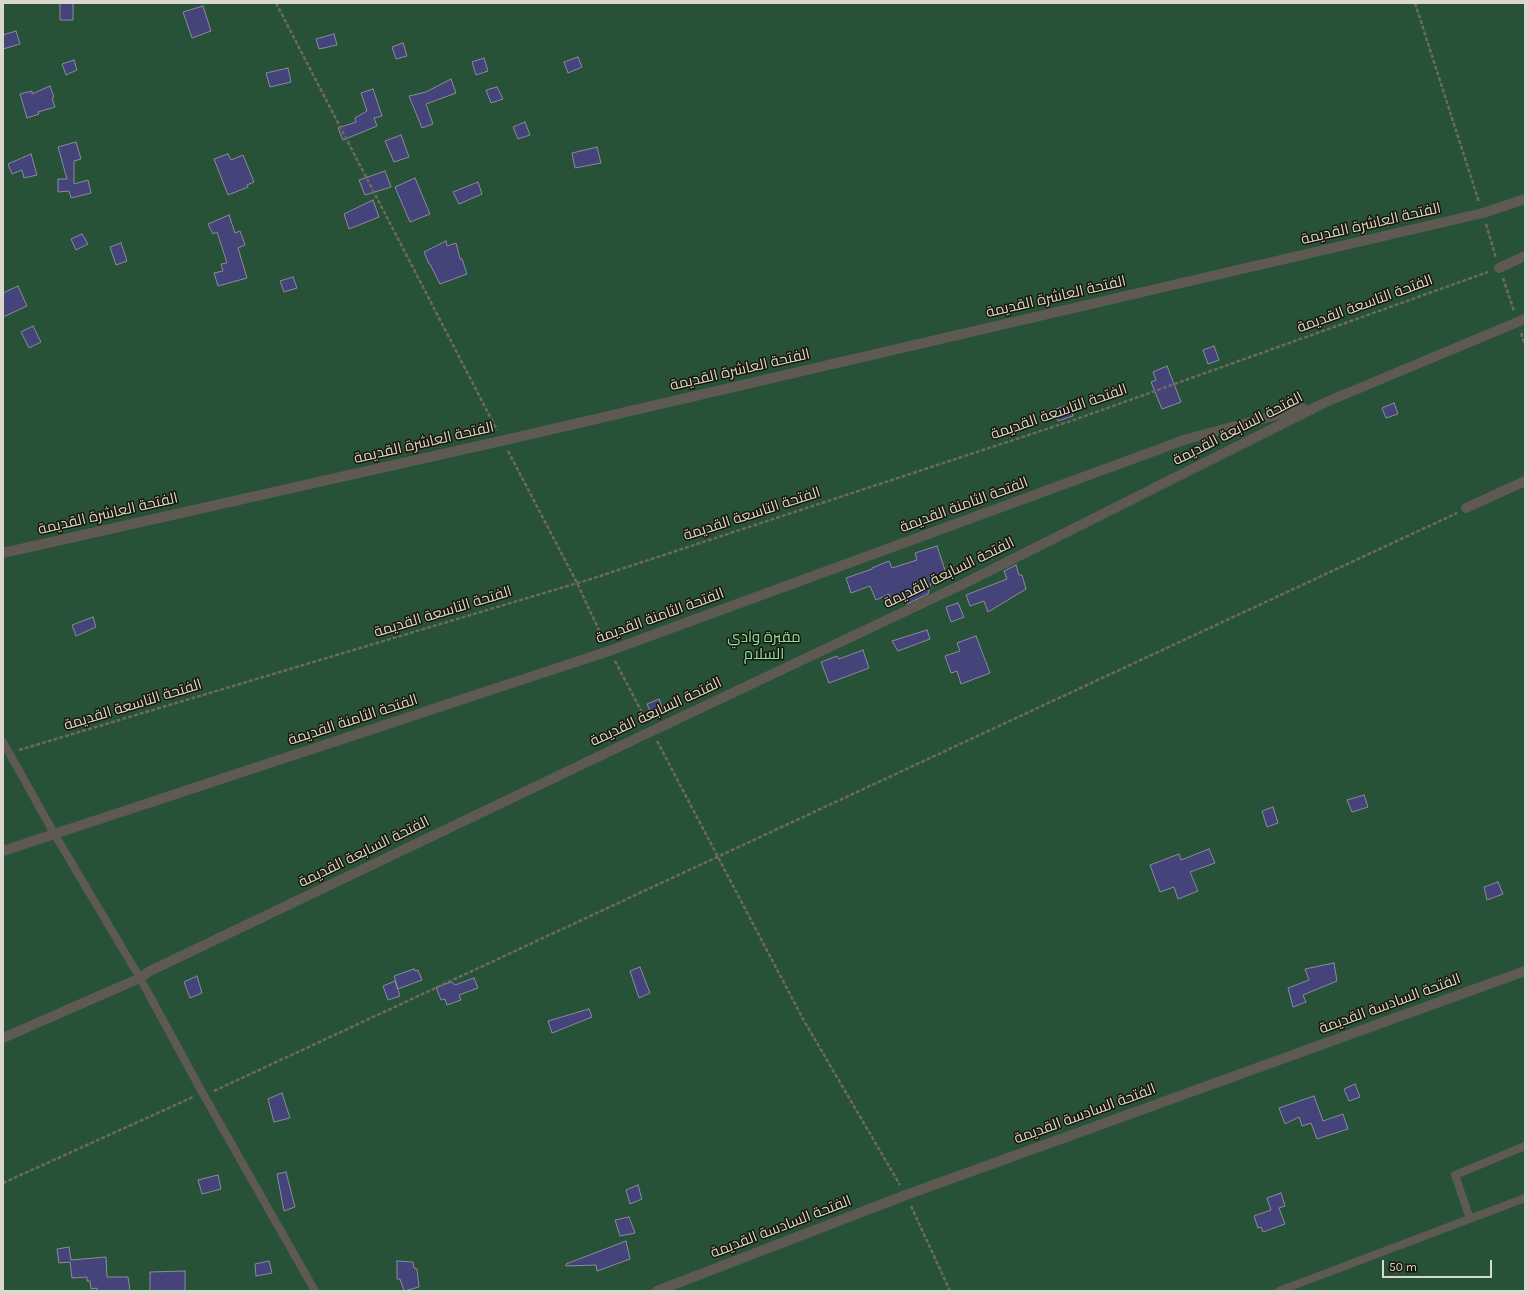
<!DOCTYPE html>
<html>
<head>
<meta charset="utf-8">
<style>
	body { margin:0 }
	#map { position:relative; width:1528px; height:1294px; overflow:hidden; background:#252111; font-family:Karla,sans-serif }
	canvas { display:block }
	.frame { position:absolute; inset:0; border:4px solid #dad7ce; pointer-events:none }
	.scale { position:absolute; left:1382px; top:1260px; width:110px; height:18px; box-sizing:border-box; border:2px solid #dad7ce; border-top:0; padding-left:5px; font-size:12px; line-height:14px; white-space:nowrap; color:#dad7ce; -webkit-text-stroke:3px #1b1708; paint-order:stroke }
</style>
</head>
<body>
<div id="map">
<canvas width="1528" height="1294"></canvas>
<div class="frame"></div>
<div class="scale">50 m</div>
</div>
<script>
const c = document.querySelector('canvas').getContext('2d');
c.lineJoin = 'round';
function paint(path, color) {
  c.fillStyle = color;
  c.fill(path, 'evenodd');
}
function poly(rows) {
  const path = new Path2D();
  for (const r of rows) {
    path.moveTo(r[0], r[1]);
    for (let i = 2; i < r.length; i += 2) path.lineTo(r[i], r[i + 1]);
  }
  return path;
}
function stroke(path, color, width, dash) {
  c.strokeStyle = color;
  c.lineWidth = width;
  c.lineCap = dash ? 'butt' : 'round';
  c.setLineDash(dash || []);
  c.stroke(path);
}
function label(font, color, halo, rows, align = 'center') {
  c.font = font + ' Karla,Cairo,sans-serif';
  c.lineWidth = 3;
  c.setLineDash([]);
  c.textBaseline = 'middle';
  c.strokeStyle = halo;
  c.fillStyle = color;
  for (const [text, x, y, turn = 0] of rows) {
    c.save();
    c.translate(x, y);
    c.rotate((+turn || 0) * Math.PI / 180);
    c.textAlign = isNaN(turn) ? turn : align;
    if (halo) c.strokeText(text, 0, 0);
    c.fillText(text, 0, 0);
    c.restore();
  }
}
const green = poly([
	[3,3,1525,3,1525,1291,3,1291]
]);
const building = poly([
	[60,3,73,3,73,20,60,20,60,3],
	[203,6,211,31,192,38,183,12,203,6],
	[16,31,20,44,3,49,3,35,16,31],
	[334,34,337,45,319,49,316,39,334,34],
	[403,43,407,56,396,59,392,47,403,43],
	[578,57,582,67,568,73,564,62,578,57],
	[484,58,488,71,476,75,472,62,484,58],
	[74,60,77,70,66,75,62,64,74,60],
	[288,68,291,82,270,87,266,73,288,68],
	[451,79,456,93,426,104,433,124,422,128,409,96,426,92,451,79],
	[50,86,54,97,52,98,55,107,38,112,39,114,27,118,20,94,32,91,32,94,50,86],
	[497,87,503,99,491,103,486,90,497,87],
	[373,89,382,116,374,118,377,126,343,140,338,128,356,122,355,118,367,111,361,93,373,89],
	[525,122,530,135,518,139,513,127,525,122],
	[401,135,409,157,394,162,385,141,401,135],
	[76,142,81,159,74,161,74,184,88,180,91,193,71,198,69,191,58,192,58,179,67,179,58,147,76,142],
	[597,147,601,163,575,168,572,153,597,147],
	[31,154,37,175,24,178,22,170,12,174,8,164,31,154],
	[228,154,231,160,243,155,254,182,247,185,248,187,228,195,214,159,228,154],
	[385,171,391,187,365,195,359,180,385,171],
	[415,178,430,214,410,222,395,187,415,178],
	[478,182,482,194,459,204,453,192,478,182],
	[373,200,379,217,349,229,344,214,373,200],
	[229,215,235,233,240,231,245,245,238,248,247,278,218,286,214,273,223,271,221,264,227,263,217,232,213,234,208,224,229,215],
	[82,234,88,244,76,250,71,239,82,234],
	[446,241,447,246,456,243,460,259,462,259,467,274,440,284,430,264,429,264,424,252,446,241],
	[121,243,127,261,116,265,110,247,121,243],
	[293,277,297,288,284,292,280,281,293,277],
	[18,286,27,306,3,317,3,293,18,286],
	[33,326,41,342,29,348,21,332,33,326],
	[1214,346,1219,360,1208,364,1203,350,1214,346],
	[1167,366,1181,402,1162,409,1151,382,1156,380,1153,372,1167,366],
	[1394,403,1398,414,1386,418,1382,408,1394,403],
	[1069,404,1073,416,1058,421,1054,410,1069,404],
	[937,546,946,573,931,579,932,583,931,583,928,594,907,604,904,597,892,602,889,594,876,600,870,586,851,593,846,578,872,569,872,568,889,561,892,568,917,560,915,553,937,546],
	[1016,565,1019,575,1022,575,1026,589,988,612,984,601,970,606,966,595,1007,579,1004,571,1016,565],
	[958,603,964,617,951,622,946,607,958,603],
	[93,617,96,627,76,636,72,625,93,617],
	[927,630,930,639,898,651,892,641,927,630],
	[976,636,990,673,961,684,957,671,951,673,945,656,960,651,957,643,976,636],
	[863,650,869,668,829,683,821,662,837,656,839,659,863,650],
	[659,699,664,712,652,716,647,704,659,699],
	[1364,795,1368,807,1352,812,1347,800,1364,795],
	[1273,807,1278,823,1267,827,1262,811,1273,807],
	[1209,849,1215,863,1190,872,1198,891,1178,899,1174,887,1160,892,1150,865,1179,854,1181,860,1209,849],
	[1498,882,1503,894,1487,900,1484,887,1498,882],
	[1334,963,1337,981,1303,995,1306,1002,1293,1007,1288,988,1309,980,1305,969,1334,963],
	[640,967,650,993,639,998,630,971,640,967],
	[414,969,415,971,418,970,422,980,398,989,394,976,414,969],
	[197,976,202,993,190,998,184,982,197,976],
	[474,978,478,988,459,995,461,1000,447,1005,445,999,441,1000,436,987,452,982,455,985,474,978],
	[395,981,400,996,388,1000,383,986,395,981],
	[589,1009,592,1017,552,1033,548,1021,589,1009],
	[1355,1084,1360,1097,1349,1101,1344,1089,1355,1084],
	[282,1093,290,1118,274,1122,268,1099,282,1093],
	[1314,1096,1323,1121,1343,1114,1348,1129,1317,1139,1311,1123,1302,1126,1299,1117,1285,1124,1279,1108,1314,1096],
	[286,1172,295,1207,284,1211,277,1174,286,1172],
	[218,1175,221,1189,202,1194,198,1180,218,1175],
	[638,1185,642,1199,630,1204,626,1190,638,1185],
	[1281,1193,1285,1206,1279,1208,1285,1224,1263,1232,1261,1227,1258,1228,1254,1216,1271,1210,1267,1198,1281,1193],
	[629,1217,635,1233,620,1236,615,1220,629,1217],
	[626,1241,630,1259,597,1271,596,1265,566,1266,566,1264,626,1241],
	[69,1247,71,1260,106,1257,107,1277,128,1277,130,1291,97,1291,97,1288,91,1289,90,1281,87,1281,87,1277,72,1278,70,1262,59,1263,57,1249,69,1247],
	[269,1261,272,1273,256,1276,255,1264,269,1261],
	[397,1261,413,1262,414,1268,417,1269,419,1287,404,1291,400,1279,397,1279,397,1261],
	[185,1271,185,1291,150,1291,150,1272,185,1271]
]);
const path = poly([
	[276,3,497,430],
	[1415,3,1479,202],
	[1486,224,1496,258],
	[1503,278,1514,311],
	[1521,333,1525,345],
	[508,451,577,583,604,641],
	[615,661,646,720],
	[657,741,803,1019,900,1185],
	[19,750,591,579,1071,421,1488,272],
	[214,1091,1457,513],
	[3,1183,193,1097],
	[911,1206,950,1291]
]);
const lane = poly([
	[3,742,55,835,140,978,202,1092,315,1291],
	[1470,1219,1455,1175,1525,1146],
	[1279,1291,1525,1198]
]);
const street = poly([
	[1499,268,1525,256],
	[1466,508,1525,481],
	[3,553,514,438,1483,213,1525,199],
	[3,851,609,651,1187,439,1303,408],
	[3,1038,140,978,150,971,652,731,963,584,1324,403,1525,319],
	[657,1291,906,1195,1525,971]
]);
const streetNames = [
	["الفتحة العاشرة القديمة",1371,224,-13],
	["الفتحة العاشرة القديمة",1056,297,-13],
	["الفتحة التاسعة القديمة",1365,304,-20],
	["الفتحة العاشرة القديمة",740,370,-13],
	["الفتحة التاسعة القديمة",1059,412,-19],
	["الفتحة السابعة القديمة",1238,429,-27],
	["الفتحة العاشرة القديمة",424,443,-13],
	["الفتحة الثامنة القديمة",964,505,-20],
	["الفتحة العاشرة القديمة",108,514,-13],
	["الفتحة التاسعة القديمة",752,514,-18],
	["الفتحة السابعة القديمة",949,573,-26],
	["الفتحة التاسعة القديمة",443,612,-17],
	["الفتحة الثامنة القديمة",660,616,-20],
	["الفتحة التاسعة القديمة",133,705,-17],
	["الفتحة السابعة القديمة",656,712,-25],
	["الفتحة الثامنة القديمة",353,720,-18],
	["الفتحة السابعة القديمة",364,852,-26],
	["الفتحة السادسة القديمة",1390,1004,-20],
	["الفتحة السادسة القديمة",1085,1114,-20],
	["الفتحة السادسة القديمة",781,1227,-21]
];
const parkNames = [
	["مقبرة وادي",764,638],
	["السلام",764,655]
];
paint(green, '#275237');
paint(building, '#44437a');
stroke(building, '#8a8b9e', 1);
stroke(path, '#6d695c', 2.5, [4, 2]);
stroke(lane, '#5e5952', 8);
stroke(street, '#5e5952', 10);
label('15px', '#dad7ce', '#1b1708', streetNames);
label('15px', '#87e2a8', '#1b1708', parkNames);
</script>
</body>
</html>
